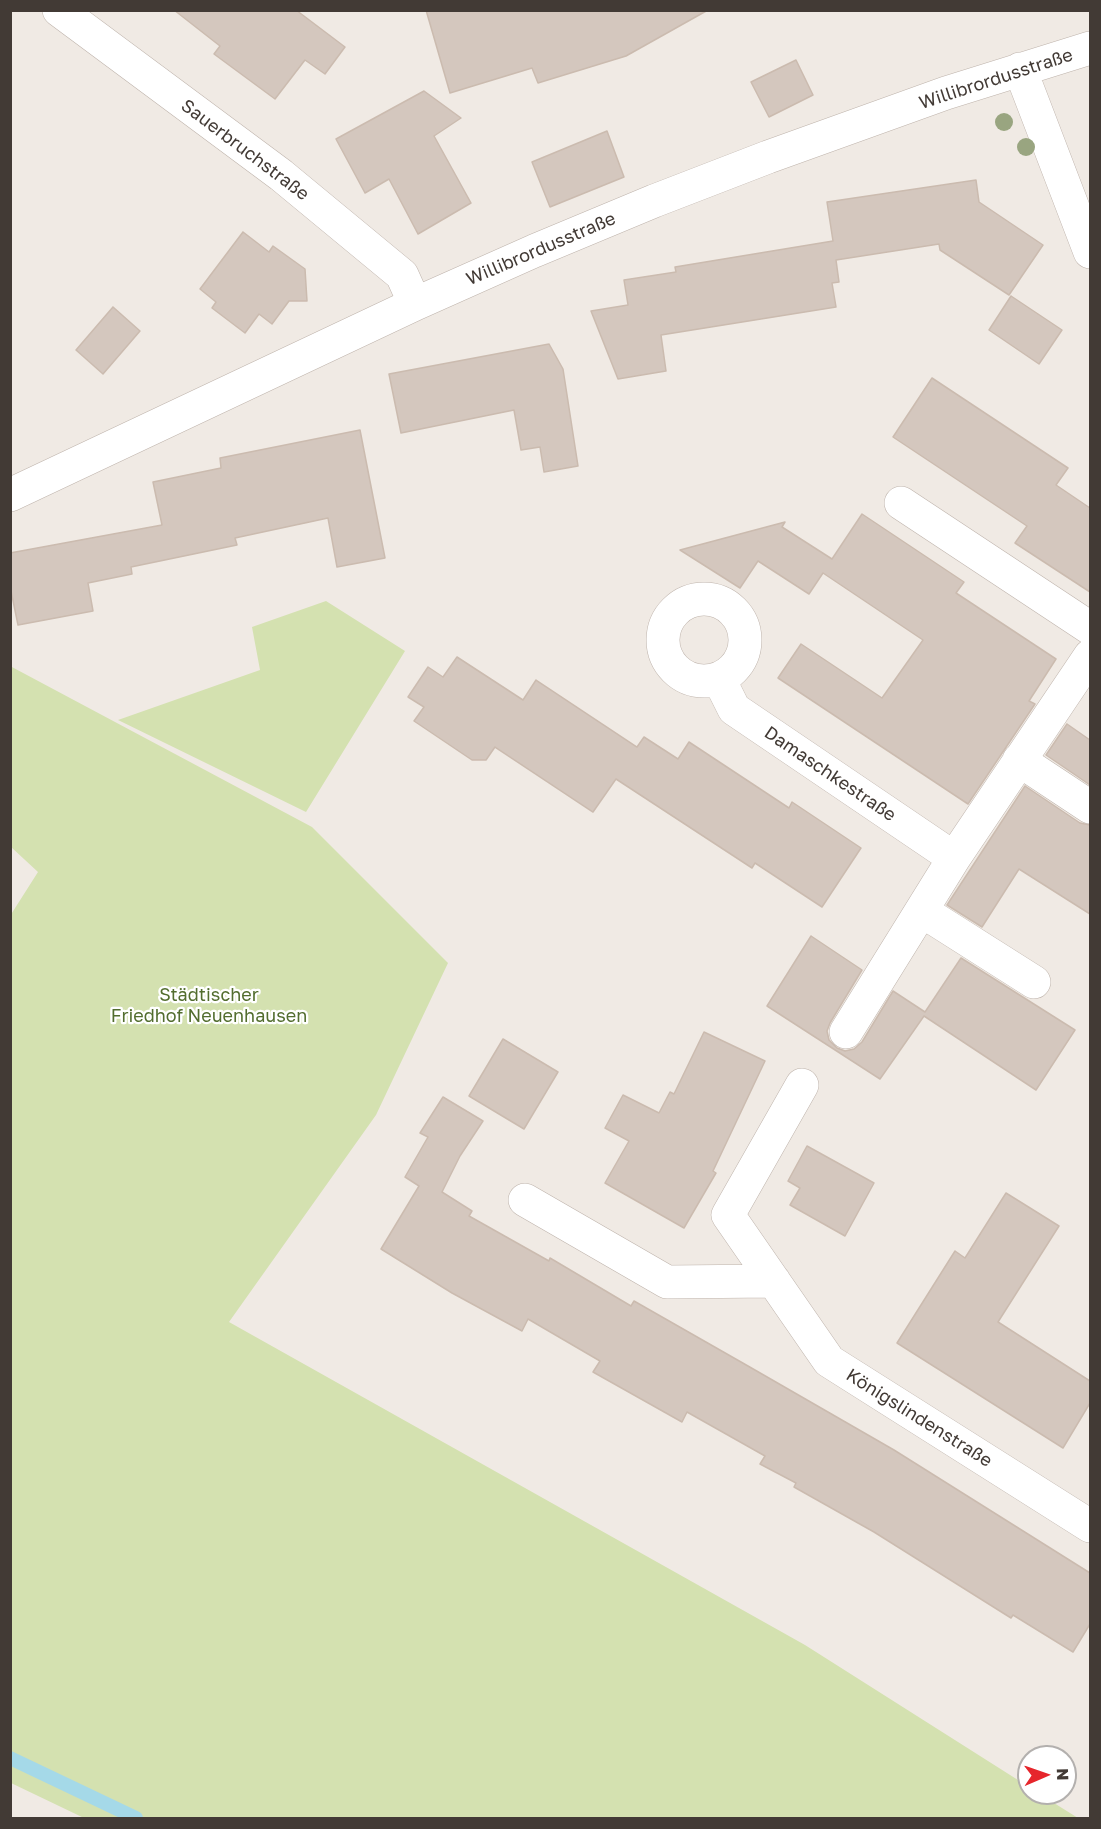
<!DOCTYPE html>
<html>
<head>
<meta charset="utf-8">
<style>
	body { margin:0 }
	#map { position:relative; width:1101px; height:1829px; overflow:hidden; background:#f0eae4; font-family:"Golos Text",sans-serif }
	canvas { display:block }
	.frame { position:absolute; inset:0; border:12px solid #423a35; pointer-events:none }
	.north { position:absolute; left:1017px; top:1745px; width:60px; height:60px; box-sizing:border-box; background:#fff; border:2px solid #b3b0ae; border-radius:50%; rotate:88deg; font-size:16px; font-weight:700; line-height:24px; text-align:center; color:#423a35 }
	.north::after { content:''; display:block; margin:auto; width:21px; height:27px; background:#e6262c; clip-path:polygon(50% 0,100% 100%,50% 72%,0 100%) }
</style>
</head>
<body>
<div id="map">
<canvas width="1101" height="1829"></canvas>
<div class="frame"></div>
<div class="north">N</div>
</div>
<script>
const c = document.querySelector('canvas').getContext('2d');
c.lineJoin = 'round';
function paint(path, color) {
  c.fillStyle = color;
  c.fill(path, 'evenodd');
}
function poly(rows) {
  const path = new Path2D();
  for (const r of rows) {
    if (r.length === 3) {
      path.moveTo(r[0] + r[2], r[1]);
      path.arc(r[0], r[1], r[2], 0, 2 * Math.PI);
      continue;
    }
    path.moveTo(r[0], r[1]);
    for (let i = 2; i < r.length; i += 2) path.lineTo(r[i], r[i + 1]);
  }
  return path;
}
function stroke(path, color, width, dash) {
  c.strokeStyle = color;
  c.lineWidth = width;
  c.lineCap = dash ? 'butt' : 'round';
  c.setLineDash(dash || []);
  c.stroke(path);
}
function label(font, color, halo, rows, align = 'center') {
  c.font = font + ' "Golos Text",sans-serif';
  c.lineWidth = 4.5;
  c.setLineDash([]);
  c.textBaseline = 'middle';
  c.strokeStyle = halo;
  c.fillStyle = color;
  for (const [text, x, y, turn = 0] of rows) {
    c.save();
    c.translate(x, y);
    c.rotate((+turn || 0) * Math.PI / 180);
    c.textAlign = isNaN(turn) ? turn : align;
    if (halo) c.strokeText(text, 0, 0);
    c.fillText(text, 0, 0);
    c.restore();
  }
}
const green = poly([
	[326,601,405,651,306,812,118,720,260,670,252,627],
	[10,666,312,827,448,963,376,1115,229,1322,805,1645,1029,1787,1029,1793,1038,1793,1078,1818,84,1818,11,1783,10,916,38,872,11,847]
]);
const stream = poly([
	[10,1758,136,1818]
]);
const building = poly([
	[174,10,296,10,345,47,325,74,305,60,275,99,214,54,220,46,174,10],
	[426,10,708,10,626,56,538,83,532,68,450,93,426,10],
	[796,60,813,95,769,117,751,82,796,60],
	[424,91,461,118,434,136,471,203,418,234,389,179,365,193,336,139,424,91],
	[607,131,624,177,550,207,532,162,607,131],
	[976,180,979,202,1043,245,1009,295,940,250,939,244,836,260,839,282,832,283,836,307,661,335,666,371,618,379,591,311,628,305,624,280,676,272,675,267,833,241,827,202,976,180],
	[243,232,269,252,273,246,305,269,307,301,289,301,272,324,259,314,245,333,212,308,216,302,200,289,243,232],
	[1011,296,1062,330,1039,364,989,330,1011,296],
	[113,307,140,331,103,374,76,350,113,307],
	[549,344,563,369,578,466,544,472,540,447,521,450,514,410,401,433,389,374,549,344],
	[932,378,1068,468,1056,485,1090,508,1090,592,1015,543,1027,526,893,437,932,378],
	[360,430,385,558,337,567,328,518,235,538,237,545,131,567,132,574,88,583,93,611,18,625,10,586,10,553,162,525,153,482,221,468,220,458,360,430],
	[862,514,964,582,956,593,1056,659,1029,701,1035,704,968,804,778,678,801,644,882,698,923,640,823,573,809,594,758,561,740,588,680,550,785,522,782,527,832,559,862,514],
	[457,657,523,700,536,680,637,747,644,737,678,759,689,742,789,808,792,802,861,848,822,907,755,863,752,868,616,779,593,812,495,747,486,760,472,760,414,721,424,707,408,697,428,667,443,677,457,657],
	[1067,724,1090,740,1090,785,1046,755,1067,724],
	[1025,786,1080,823,1090,825,1090,914,1019,869,982,927,947,905,1025,786],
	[811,936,862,970,830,1023,827,1031,829,1040,837,1048,845,1051,854,1049,862,1042,893,991,925,1012,961,958,1075,1030,1036,1090,924,1016,880,1079,767,1006,811,936],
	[704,1032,765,1061,713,1171,716,1173,684,1228,605,1183,629,1141,605,1128,623,1095,659,1113,670,1092,674,1094,704,1032],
	[503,1039,558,1072,524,1129,469,1096,503,1039],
	[443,1097,483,1121,460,1156,442,1192,472,1211,469,1216,549,1261,550,1258,631,1306,634,1301,748,1366,894,1450,1090,1573,1090,1624,1073,1652,1013,1615,1011,1618,874,1532,794,1487,796,1483,760,1464,765,1456,687,1412,682,1422,593,1372,600,1361,528,1319,522,1331,452,1293,381,1249,419,1186,405,1177,428,1137,420,1133,443,1097],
	[807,1146,874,1183,845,1236,790,1205,800,1188,788,1181,807,1146],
	[1006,1193,1059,1226,998,1322,1090,1381,1090,1403,1063,1448,897,1343,955,1251,965,1258,1006,1193]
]);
const minor = poly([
	[59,10,281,175,402,275,415,304],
	[1020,69,1090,252],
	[10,495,415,304,534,251,654,201,768,157,946,93,1090,48],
	[901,503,1090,628],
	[704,640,41],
	[719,679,734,709,954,858],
	[1019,760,1090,807],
	[922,911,1034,982],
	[846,1032,954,858,1090,656],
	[802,1085,728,1215,829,1361,1090,1526],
	[525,1200,667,1282,774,1281]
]);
const trees = [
	[1004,122],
	[1026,147]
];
const streetNames = [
	["Willibrordusstraße",996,79,-18],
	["Sauerbruchstraße",245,150,37],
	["Willibrordusstraße",541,249,-23],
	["Damaschkestraße",830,774,34],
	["Königslindenstraße",919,1418,32]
];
const parkNames = [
	["Städtischer",209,995],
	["Friedhof Neuenhausen",209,1016]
];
paint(green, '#d4e1b0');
stroke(stream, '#a5d9e8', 14);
paint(building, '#d4c7be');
stroke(building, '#cbbbaf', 1.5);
stroke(minor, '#beb3ab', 34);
stroke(minor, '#fff', 33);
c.fillStyle = '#99a580';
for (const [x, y] of trees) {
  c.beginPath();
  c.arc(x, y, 9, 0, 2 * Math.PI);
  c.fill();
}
label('18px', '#423a35', '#fff', streetNames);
label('18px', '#526d2e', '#fff', parkNames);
</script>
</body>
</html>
